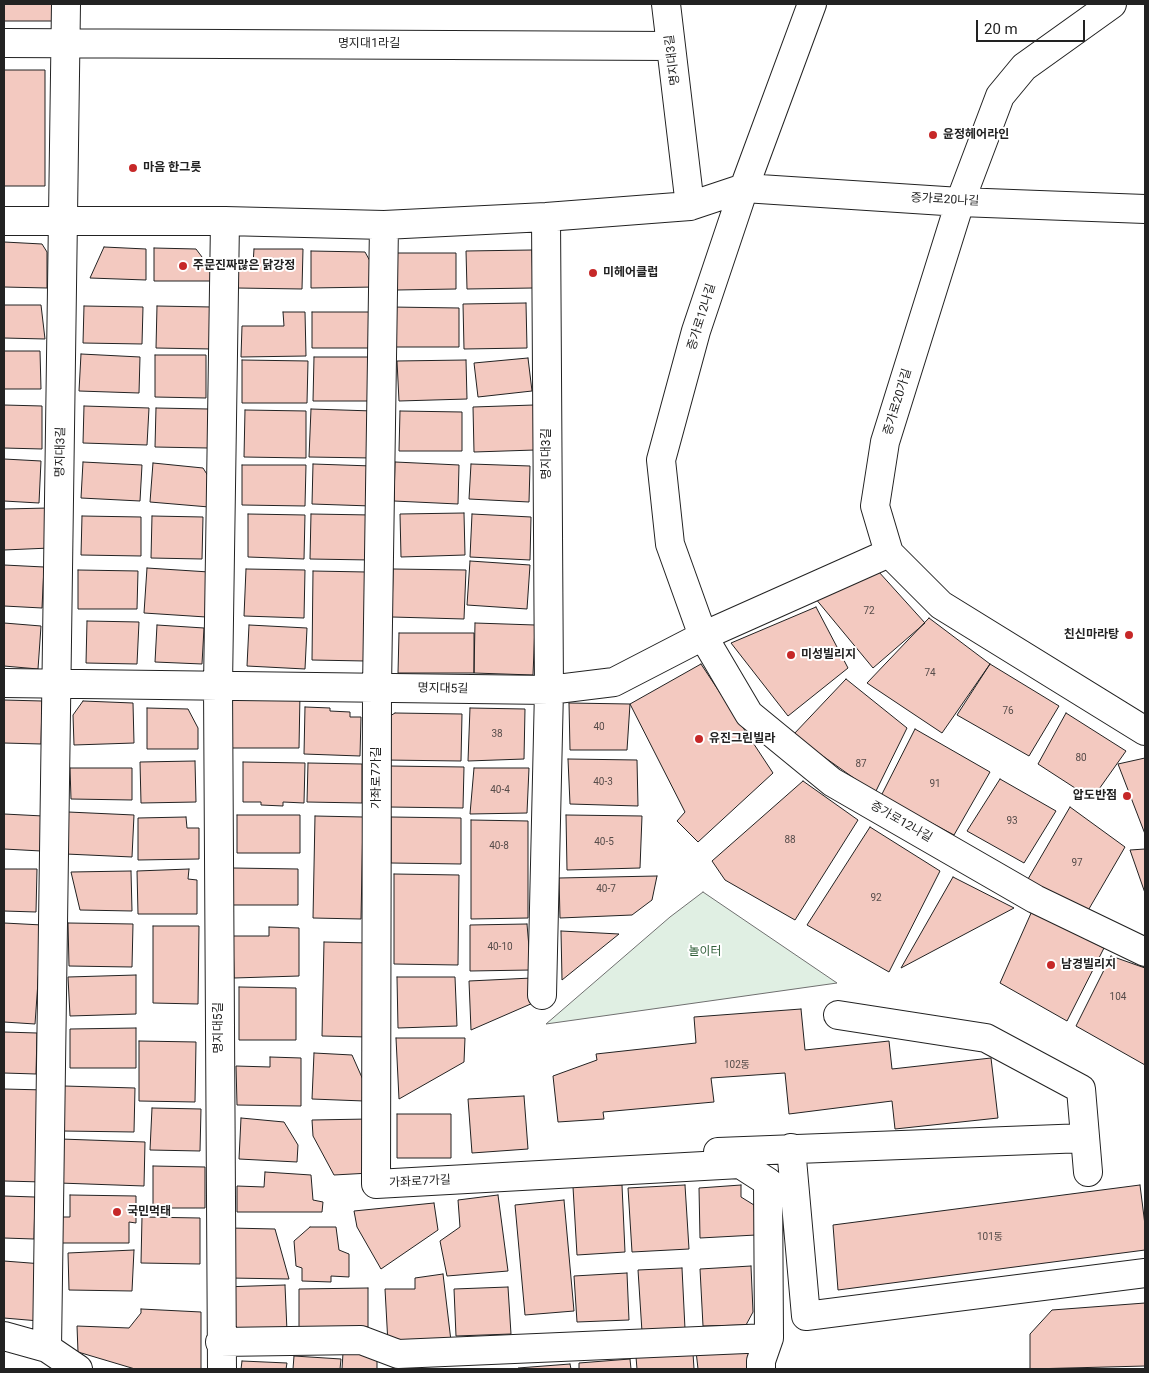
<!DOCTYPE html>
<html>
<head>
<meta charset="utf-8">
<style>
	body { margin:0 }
	#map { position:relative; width:1149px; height:1373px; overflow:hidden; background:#fff; font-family:Roboto,sans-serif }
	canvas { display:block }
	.frame { position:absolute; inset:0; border:5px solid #222; pointer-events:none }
	.scale { position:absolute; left:976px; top:20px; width:109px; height:22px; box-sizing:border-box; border:2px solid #222; border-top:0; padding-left:6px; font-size:15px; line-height:18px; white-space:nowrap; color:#222; -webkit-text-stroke:4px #fff; paint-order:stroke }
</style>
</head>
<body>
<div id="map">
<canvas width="1149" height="1373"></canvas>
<div class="frame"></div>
<div class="scale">20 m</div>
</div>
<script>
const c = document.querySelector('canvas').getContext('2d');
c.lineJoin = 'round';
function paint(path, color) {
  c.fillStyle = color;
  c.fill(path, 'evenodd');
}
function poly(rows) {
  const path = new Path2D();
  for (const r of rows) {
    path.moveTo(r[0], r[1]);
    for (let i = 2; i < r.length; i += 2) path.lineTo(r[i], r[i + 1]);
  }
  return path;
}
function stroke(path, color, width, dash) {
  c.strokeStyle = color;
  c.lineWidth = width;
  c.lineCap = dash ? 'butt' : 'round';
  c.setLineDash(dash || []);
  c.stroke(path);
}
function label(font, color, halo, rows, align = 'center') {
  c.font = font + ' Roboto,"Noto Sans KR",sans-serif';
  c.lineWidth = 4;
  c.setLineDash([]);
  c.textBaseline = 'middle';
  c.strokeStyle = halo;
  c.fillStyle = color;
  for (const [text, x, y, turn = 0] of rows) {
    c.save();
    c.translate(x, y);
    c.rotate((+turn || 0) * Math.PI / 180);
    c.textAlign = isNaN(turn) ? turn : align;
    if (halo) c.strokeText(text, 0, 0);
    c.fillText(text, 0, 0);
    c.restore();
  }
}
const green = poly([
	[703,892,837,983,546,1024,670,917,703,892]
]);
const building = poly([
	[4,4,53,4,53,21,4,21,4,4],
	[4,70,45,70,45,186,4,186,4,70],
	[4,242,42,244,47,252,47,288,4,287,4,242],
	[104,247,146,249,146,280,90,278,104,247],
	[154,248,196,249,211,269,211,281,154,281,154,248],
	[254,249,303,249,302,289,237,288,237,264,253,264,254,249],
	[532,250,533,288,467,289,466,251,532,250],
	[311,251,365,252,376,272,375,287,311,288,311,251],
	[397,253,456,253,456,289,397,290,397,253],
	[526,303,527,348,464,349,463,304,526,303],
	[4,305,41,305,45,339,4,338,4,305],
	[84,306,143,307,142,344,83,343,84,306],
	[157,306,212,307,212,349,156,348,157,306],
	[391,307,459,308,459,347,392,347,391,307],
	[283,312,305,312,306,356,241,357,242,326,284,326,283,312],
	[312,312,376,312,375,348,312,348,312,312],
	[4,351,40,351,41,389,4,389,4,351],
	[81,354,140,357,139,393,79,391,81,354],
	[155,355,206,355,206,398,155,397,155,355],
	[314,357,373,357,373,401,313,401,314,357],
	[528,358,532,391,478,397,474,363,528,358],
	[242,360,308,361,307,403,242,403,242,360],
	[466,360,467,399,399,401,397,361,466,360],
	[4,405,42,406,42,449,4,448,4,405],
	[534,405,535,450,474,452,473,407,534,405],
	[84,406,149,408,147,445,83,443,84,406],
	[156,408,209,409,208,448,155,447,156,408],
	[311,409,373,411,372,458,309,457,311,409],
	[245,410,306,411,306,458,244,457,245,410],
	[400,411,462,412,462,451,399,451,400,411],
	[4,459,41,461,39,503,4,501,4,459],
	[83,462,142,465,140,501,81,498,83,462],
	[395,462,459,465,458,504,394,501,395,462],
	[153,463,203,468,210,479,209,507,150,502,153,463],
	[313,464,372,466,371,506,312,504,313,464],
	[471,464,530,466,529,502,469,499,471,464],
	[242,465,306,465,305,506,242,505,242,465],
	[49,508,50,548,4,550,4,509,49,508],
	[464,513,465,555,401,557,400,514,464,513],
	[248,514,305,515,304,559,248,557,248,514],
	[311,514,371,515,370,560,310,559,311,514],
	[472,514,531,517,530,560,470,557,472,514],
	[82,516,141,517,141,556,81,555,82,516],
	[152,516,203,517,202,559,151,558,152,516],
	[470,561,530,565,527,609,467,605,470,561],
	[4,565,44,567,42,608,4,606,4,565],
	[147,568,209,572,206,617,144,613,147,568],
	[246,569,305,570,304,618,244,616,246,569],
	[393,569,466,570,464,619,392,617,393,569],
	[78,570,138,571,137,609,78,609,78,570],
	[313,571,366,572,365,661,312,660,313,571],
	[878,571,925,623,873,668,815,598,878,571],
	[816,607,848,668,788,716,731,643,816,607],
	[929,618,990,664,942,733,867,683,929,618],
	[87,621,139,622,137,664,86,663,87,621],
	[4,623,41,626,38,669,4,666,4,623],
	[475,623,535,625,533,675,474,673,475,623],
	[157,625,204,628,202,664,155,662,157,625],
	[249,625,307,628,305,669,247,666,249,625],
	[399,633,474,633,474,673,398,673,399,633],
	[701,664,773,773,698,842,677,821,685,812,630,704,701,664],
	[990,664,1059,706,1029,756,957,715,990,664],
	[846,679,907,728,875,793,793,735,846,679],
	[229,694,300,694,299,748,229,748,229,694],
	[4,700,42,701,41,744,4,743,4,700],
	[83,701,133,703,134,743,74,745,73,715,83,701],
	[569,703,630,704,627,750,570,750,569,703],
	[305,707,330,708,330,711,350,712,350,717,361,717,360,756,304,754,305,707],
	[147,708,188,709,198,728,198,749,147,749,147,708],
	[470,708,525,709,524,759,468,761,470,708],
	[395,713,462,714,461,761,385,760,385,719,395,713],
	[1066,713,1126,751,1092,799,1038,764,1066,713],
	[915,729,990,772,954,835,881,796,915,729],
	[1145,758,1145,834,1118,764,1145,758],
	[568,759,637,760,638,806,570,804,568,759],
	[195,761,196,802,141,803,140,762,195,761],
	[243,762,305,763,304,803,283,802,283,806,261,805,261,802,243,802,243,762],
	[308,763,362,764,362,803,307,802,308,763],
	[389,766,464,767,463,808,389,807,389,766],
	[70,768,132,768,132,800,71,799,70,768],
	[474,768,529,768,527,813,470,814,474,768],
	[1000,779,1056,811,1024,863,967,831,1000,779],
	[803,781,858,820,795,920,725,880,712,861,803,781],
	[1070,807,1125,847,1086,914,1028,879,1070,807],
	[68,812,134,815,132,857,66,854,68,812],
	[4,814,43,816,41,851,4,849,4,814],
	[237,815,300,815,300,853,237,853,237,815],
	[566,815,642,816,640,868,567,870,566,815],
	[315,816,363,817,361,919,313,918,315,816],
	[186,817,187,828,199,828,199,859,138,860,138,818,186,817],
	[391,817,461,818,461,864,391,863,391,817],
	[471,820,528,821,528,918,471,919,471,820],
	[870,827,940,871,889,972,807,925,870,827],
	[1145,849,1145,893,1130,850,1145,849],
	[233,868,298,869,298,905,233,905,233,868],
	[4,869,37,869,36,912,4,911,4,869],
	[189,869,188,879,197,880,197,914,138,914,137,871,189,869],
	[131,871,132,911,80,910,71,872,131,871],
	[394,874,459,875,458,965,394,964,394,874],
	[657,876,652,900,632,915,560,918,559,878,657,876],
	[953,877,1014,908,901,968,953,877],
	[1032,911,1104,948,1067,1021,1000,983,1032,911],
	[4,923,42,925,35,1024,4,1022,4,923],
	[68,923,133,924,132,967,69,966,68,923],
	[527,924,531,970,470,971,470,925,527,924],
	[153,926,199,926,198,1004,153,1003,153,926],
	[269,927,299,928,299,976,234,978,233,936,269,936,269,927],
	[561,931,619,934,562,980,561,931],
	[324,942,371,943,368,1037,322,1036,324,942],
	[1111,956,1145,968,1145,1065,1076,1026,1111,956],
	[136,975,136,1014,70,1016,68,977,136,975],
	[397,977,455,977,457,1026,398,1028,397,977],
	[532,978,533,1003,471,1030,469,981,532,978],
	[239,987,296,988,296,1040,239,1040,239,987],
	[801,1009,805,1050,889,1041,892,1069,991,1058,998,1118,895,1129,892,1101,789,1114,785,1073,711,1078,714,1102,603,1112,604,1119,558,1122,553,1076,597,1060,596,1054,696,1043,694,1017,801,1009],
	[136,1028,136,1068,70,1068,70,1029,136,1028],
	[4,1032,37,1033,36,1074,4,1073,4,1032],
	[396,1038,465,1038,464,1062,399,1099,396,1038],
	[139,1041,196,1042,195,1102,139,1101,139,1041],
	[314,1053,352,1055,364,1082,364,1101,312,1099,314,1053],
	[270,1057,301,1058,301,1106,237,1105,236,1066,270,1067,270,1057],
	[64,1086,135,1088,134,1132,63,1131,64,1086],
	[4,1089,45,1090,43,1182,4,1181,4,1089],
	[524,1096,528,1149,472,1153,468,1099,524,1096],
	[152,1108,201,1109,200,1151,150,1150,152,1108],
	[397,1114,451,1114,451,1158,397,1158,397,1114],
	[241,1118,284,1122,298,1145,297,1162,239,1159,241,1118],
	[369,1119,370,1173,334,1175,313,1136,312,1120,369,1119],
	[61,1139,145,1142,144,1186,59,1183,61,1139],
	[153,1166,205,1167,205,1208,153,1208,153,1166],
	[265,1172,311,1175,313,1200,323,1202,322,1212,237,1212,237,1186,264,1187,265,1172],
	[622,1185,625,1252,577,1255,573,1187,622,1185],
	[685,1185,689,1249,632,1252,628,1188,685,1185],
	[741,1185,741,1197,754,1205,756,1235,700,1238,699,1188,741,1185],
	[1140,1185,1145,1225,1145,1250,838,1290,833,1225,1140,1185],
	[70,1195,136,1196,136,1223,129,1222,129,1243,58,1243,57,1217,70,1217,70,1195],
	[498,1195,508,1271,447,1276,440,1241,460,1227,458,1200,498,1195],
	[4,1196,35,1197,34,1239,4,1238,4,1196],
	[564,1200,574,1311,525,1315,515,1205,564,1200],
	[434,1203,438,1230,381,1269,357,1227,354,1211,434,1203],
	[142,1217,200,1218,200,1264,141,1263,142,1217],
	[310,1227,336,1227,339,1250,349,1254,349,1277,331,1276,331,1282,302,1281,302,1268,296,1266,294,1241,310,1227],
	[230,1228,275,1229,289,1279,230,1278,230,1228],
	[134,1250,132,1291,69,1290,68,1253,134,1250],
	[4,1261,43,1264,39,1321,4,1318,4,1261],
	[751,1266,753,1312,746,1325,703,1326,700,1269,751,1266],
	[682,1268,685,1329,642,1332,638,1270,682,1268],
	[627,1273,629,1320,577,1322,574,1276,627,1273],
	[443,1274,451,1341,388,1344,385,1289,415,1289,415,1278,443,1274],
	[285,1285,287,1331,223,1334,222,1287,285,1285],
	[508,1287,511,1334,456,1336,454,1289,508,1287],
	[368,1288,368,1327,299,1328,299,1289,368,1288],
	[1145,1303,1145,1366,1030,1369,1030,1334,1052,1310,1145,1303],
	[141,1309,201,1312,201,1369,135,1369,78,1352,77,1326,129,1328,141,1313,141,1309],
	[754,1348,755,1369,698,1369,696,1351,754,1348],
	[343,1353,377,1356,377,1369,342,1369,343,1353],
	[693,1353,694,1369,637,1369,636,1357,693,1353],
	[294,1356,341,1359,340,1369,293,1369,294,1356],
	[630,1359,631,1369,579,1369,579,1363,630,1359],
	[242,1361,287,1363,286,1369,241,1369,242,1361],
	[570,1364,571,1369,518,1369,518,1368,570,1364]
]);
const street = poly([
	[666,4,690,206],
	[812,4,744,188,696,331,661,460,670,544,703,636,749,714,832,782,1035,899,1145,952],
	[1112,4,1024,67,1000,96,960,202,885,442,875,506,889,553,941,605,1145,731],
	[4,43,671,46],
	[4,221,225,221,384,225,546,217,690,206,744,188,960,202,1145,209],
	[384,225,377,688,376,1184,740,1164,768,1182,769,1338,761,1361,761,1369],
	[4,683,549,690,614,682,703,636,889,553],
	[542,995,549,690,546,217],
	[838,1015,986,1038,1081,1089,1088,1172],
	[791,1148,806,1316,1145,1273],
	[718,1152,1085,1138],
	[4,1336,47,1348,78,1369],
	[220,1342,361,1340,398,1354,769,1338],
	[47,1348,66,4],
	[222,1369,218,686,225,221]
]);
const markers = [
	[933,135,5,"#c62828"],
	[133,168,5,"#c62828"],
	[183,266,5,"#c62828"],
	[593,273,5,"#c62828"],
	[1129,635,5,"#c62828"],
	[791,655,5,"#c62828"],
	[699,739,5,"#c62828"],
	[1127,796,5,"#c62828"],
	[1051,965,5,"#c62828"],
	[117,1212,5,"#c62828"]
];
const numberNames = [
	["72",869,611],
	["74",930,673],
	["76",1008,711],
	["40",599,727],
	["38",497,734],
	["80",1081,758],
	["87",861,764],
	["40-3",603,782],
	["91",935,784],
	["40-4",500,790],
	["93",1012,821],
	["88",790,840],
	["40-5",604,842],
	["40-8",499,846],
	["97",1077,863],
	["40-7",606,889],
	["92",876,898],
	["40-10",500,947],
	["104",1118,997],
	["102동",737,1065],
	["101동",990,1237]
];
const streetNames = [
	["명지대1라길",369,44],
	["명지대3길",673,60,-97],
	["증가로20나길",945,200,3],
	["증가로12나길",702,317,-73],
	["증가로20가길",898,402,-73],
	["명지대3길",61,452,-89],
	["명지대3길",547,454,-90],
	["명지대5길",443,689,1],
	["가좌로7가길",377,778,-90],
	["증가로12나길",901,822,30],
	["명지대5길",219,1028,-90],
	["가좌로7가길",420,1182,-3]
];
const poiNames = [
	["윤정헤어라인",943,135],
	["마음 한그릇",143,168],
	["주문진짜많은 닭강정",193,266],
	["미헤어클럽",603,273],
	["친신마라탕",1119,635,"right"],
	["미성빌리지",801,655],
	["유진그린빌라",709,739],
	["압도반점",1117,796,"right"],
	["남경빌리지",1061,965],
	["국민먹태",127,1212]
];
const parkNames = [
	["놀이터",705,952]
];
paint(green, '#e0efe3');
stroke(green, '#6f6f6f', 1);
paint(building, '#f3c9c0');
stroke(building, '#222', 1);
stroke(street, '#222', 30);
stroke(street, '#fff', 28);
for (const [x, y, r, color] of markers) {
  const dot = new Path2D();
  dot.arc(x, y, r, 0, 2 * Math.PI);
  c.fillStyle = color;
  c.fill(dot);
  stroke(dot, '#fff', 2);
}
label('10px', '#564c4a', null, numberNames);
label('12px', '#222', '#fff', streetNames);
label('bold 12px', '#222', '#fff', poiNames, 'left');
label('12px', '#2f5e38', '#fff', parkNames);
</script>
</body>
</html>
